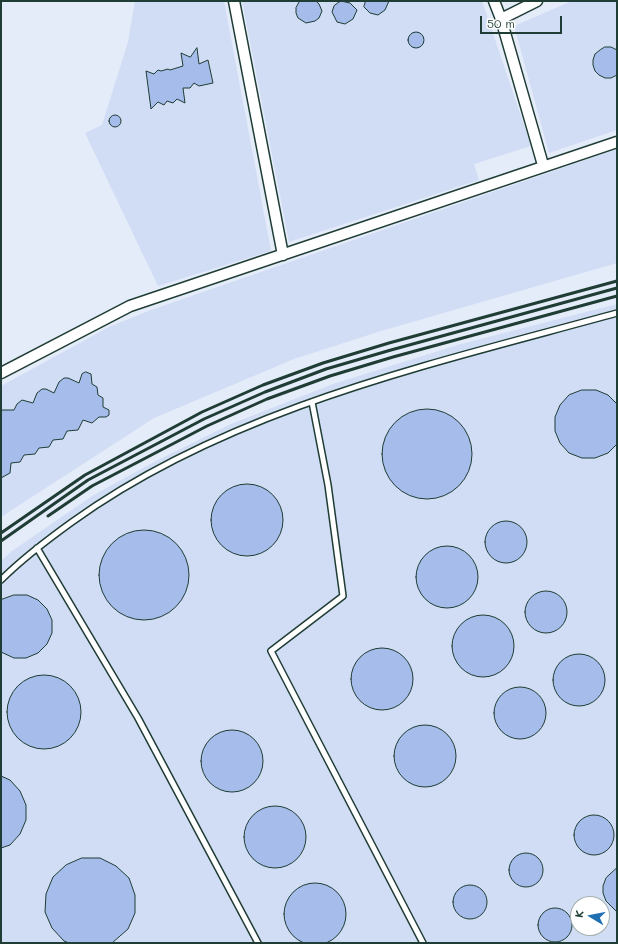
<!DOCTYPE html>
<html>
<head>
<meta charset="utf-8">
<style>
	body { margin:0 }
	#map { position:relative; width:618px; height:944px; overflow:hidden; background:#e4ebf9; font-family:Mali,sans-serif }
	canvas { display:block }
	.frame { position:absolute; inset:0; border:2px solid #1f3d34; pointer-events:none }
	.north { position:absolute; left:570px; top:896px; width:40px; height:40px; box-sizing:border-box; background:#fff; border:1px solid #a5b1ae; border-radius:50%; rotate:280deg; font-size:11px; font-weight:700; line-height:16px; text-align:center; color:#1f3d34 }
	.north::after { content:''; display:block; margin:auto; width:14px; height:18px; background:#1f6fb2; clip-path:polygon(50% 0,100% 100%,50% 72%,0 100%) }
	.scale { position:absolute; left:480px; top:16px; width:82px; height:18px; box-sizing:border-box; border:2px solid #1f3d34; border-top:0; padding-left:5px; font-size:12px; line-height:14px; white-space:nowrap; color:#1f3d34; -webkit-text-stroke:3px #fff; paint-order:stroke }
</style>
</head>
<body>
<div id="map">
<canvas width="618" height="944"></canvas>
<div class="frame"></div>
<div class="north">K</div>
<div class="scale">50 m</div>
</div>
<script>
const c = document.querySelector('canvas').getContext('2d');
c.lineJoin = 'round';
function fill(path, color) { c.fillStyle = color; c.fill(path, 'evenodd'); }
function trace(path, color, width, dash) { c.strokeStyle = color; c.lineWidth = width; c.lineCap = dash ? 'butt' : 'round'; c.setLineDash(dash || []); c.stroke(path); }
const built = new Path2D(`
	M135,1H224L271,251L158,286L85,133L102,125L128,42Z
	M242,1H482L531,146L474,164L479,180L289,242Z
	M572,1H617V130L549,153L514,26Z
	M617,149V263L381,331L294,359L154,418L1,517V386L109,327L151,310Z
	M617,304V943H1V561L12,551L92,496L152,463L231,424L333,384L461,344ZM578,904H602V928H578Z`);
const building = new Path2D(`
	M300,1H316L319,4L322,11L319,18L315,21L306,23L298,18L296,13V8Z
	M341,1L350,3L357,10L353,19L345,24L337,22L332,12L334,6Z
	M366,1H389L385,10L378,15L370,13L364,7Z
	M408 40a8 8 0 1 1 16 0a8 8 0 1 1-16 0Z
	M605,47H611L617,50V75L611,78H605L599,75L595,71L593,65V60L595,54L600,50Z
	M197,48L199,64L208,60L213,83L199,86L194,83L190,88H183L185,103L177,99L173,103L167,101L164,105L158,102L151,109L146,71L154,74L158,70L161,71L168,69L170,70L183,66L181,53L190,57Z
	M109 121a6 6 0 1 1 12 0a6 6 0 1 1-12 0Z
	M86,372L91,374L92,384L97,387L98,395L103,398V407L109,410V415L106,417H99L92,423L83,420L78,430L67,431L63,439L53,440L49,447L39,448L35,454L24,455L20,462L11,463L10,473L1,478V410H14L17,404L22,400L33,403L37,393L42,389H46L54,393L59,382L64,378H68L79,383L82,374Z
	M582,390H596L608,395L617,404V444L608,453L595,458H582L569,453L560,443L555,431V417L560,405L569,395Z
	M382 454a45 45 0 1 1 90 0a45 45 0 1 1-90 0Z
	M211 520a36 36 0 1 1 72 0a36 36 0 1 1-72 0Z
	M485 542a21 21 0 1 1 42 0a21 21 0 1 1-42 0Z
	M99 575a45 45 0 1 1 90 0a45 45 0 1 1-90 0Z
	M416 577a31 31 0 1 1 62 0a31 31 0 1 1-62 0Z
	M525 612a21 21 0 1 1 42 0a21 21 0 1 1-42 0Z
	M14,595H27L38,600L47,609L52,620V633L47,644L38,653L26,658H14L1,652V600Z
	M452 646a31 31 0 1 1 62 0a31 31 0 1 1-62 0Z
	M351 679a31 31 0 1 1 62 0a31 31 0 1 1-62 0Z
	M553 680a26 26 0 1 1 52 0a26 26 0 1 1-52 0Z
	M7 712a37 37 0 1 1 74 0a37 37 0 1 1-74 0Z
	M494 713a26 26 0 1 1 52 0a26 26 0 1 1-52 0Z
	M394 756a31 31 0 1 1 62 0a31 31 0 1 1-62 0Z
	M201 761a31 31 0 1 1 62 0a31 31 0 1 1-62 0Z
	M1,776L10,780L20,791L26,805V820L20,834L10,845L1,848Z
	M244 837a31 31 0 1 1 62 0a31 31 0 1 1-62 0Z
	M574 835a20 20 0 1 1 40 0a20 20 0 1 1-40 0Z
	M509 870a17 17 0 1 1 34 0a17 17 0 1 1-34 0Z
	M82,858H100L116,866L129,878L135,895V913L128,929L112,943H69L64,941L52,928L45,912L46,894L53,877L66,865Z
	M617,868V912L606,901L603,893V886L606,878Z
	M284 914a31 31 0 1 1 62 0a31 31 0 1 1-62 0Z
	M453 902a17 17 0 1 1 34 0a17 17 0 1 1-34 0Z
	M538 925a17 17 0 1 1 34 0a17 17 0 1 1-34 0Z`);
const lane = new Path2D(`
	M312,402L328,485L343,596L271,651L423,943
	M37,548L138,718L258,943
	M1,580C23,558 47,540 72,522C230,408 432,364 617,313`);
const street = new Path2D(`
	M234,1L283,255
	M494,1L501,19L543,165
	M501,19L537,1
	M1,373L130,306L617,142`);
const rail = new Path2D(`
	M48,516L92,486L207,426L267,399L330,376L393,357L617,296
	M1,533L85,475L202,412L263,385L323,363L389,343L617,281
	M1,541L88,480L204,419L265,392L326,369L391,350L617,288`);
fill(built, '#d1ddf5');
fill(building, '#a6bdeb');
trace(building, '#1f3d34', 1);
trace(lane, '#1f3d34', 8);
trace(street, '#1f3d34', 13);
trace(lane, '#fff', 5);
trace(street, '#fff', 10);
trace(rail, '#1f3d34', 3);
</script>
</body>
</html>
